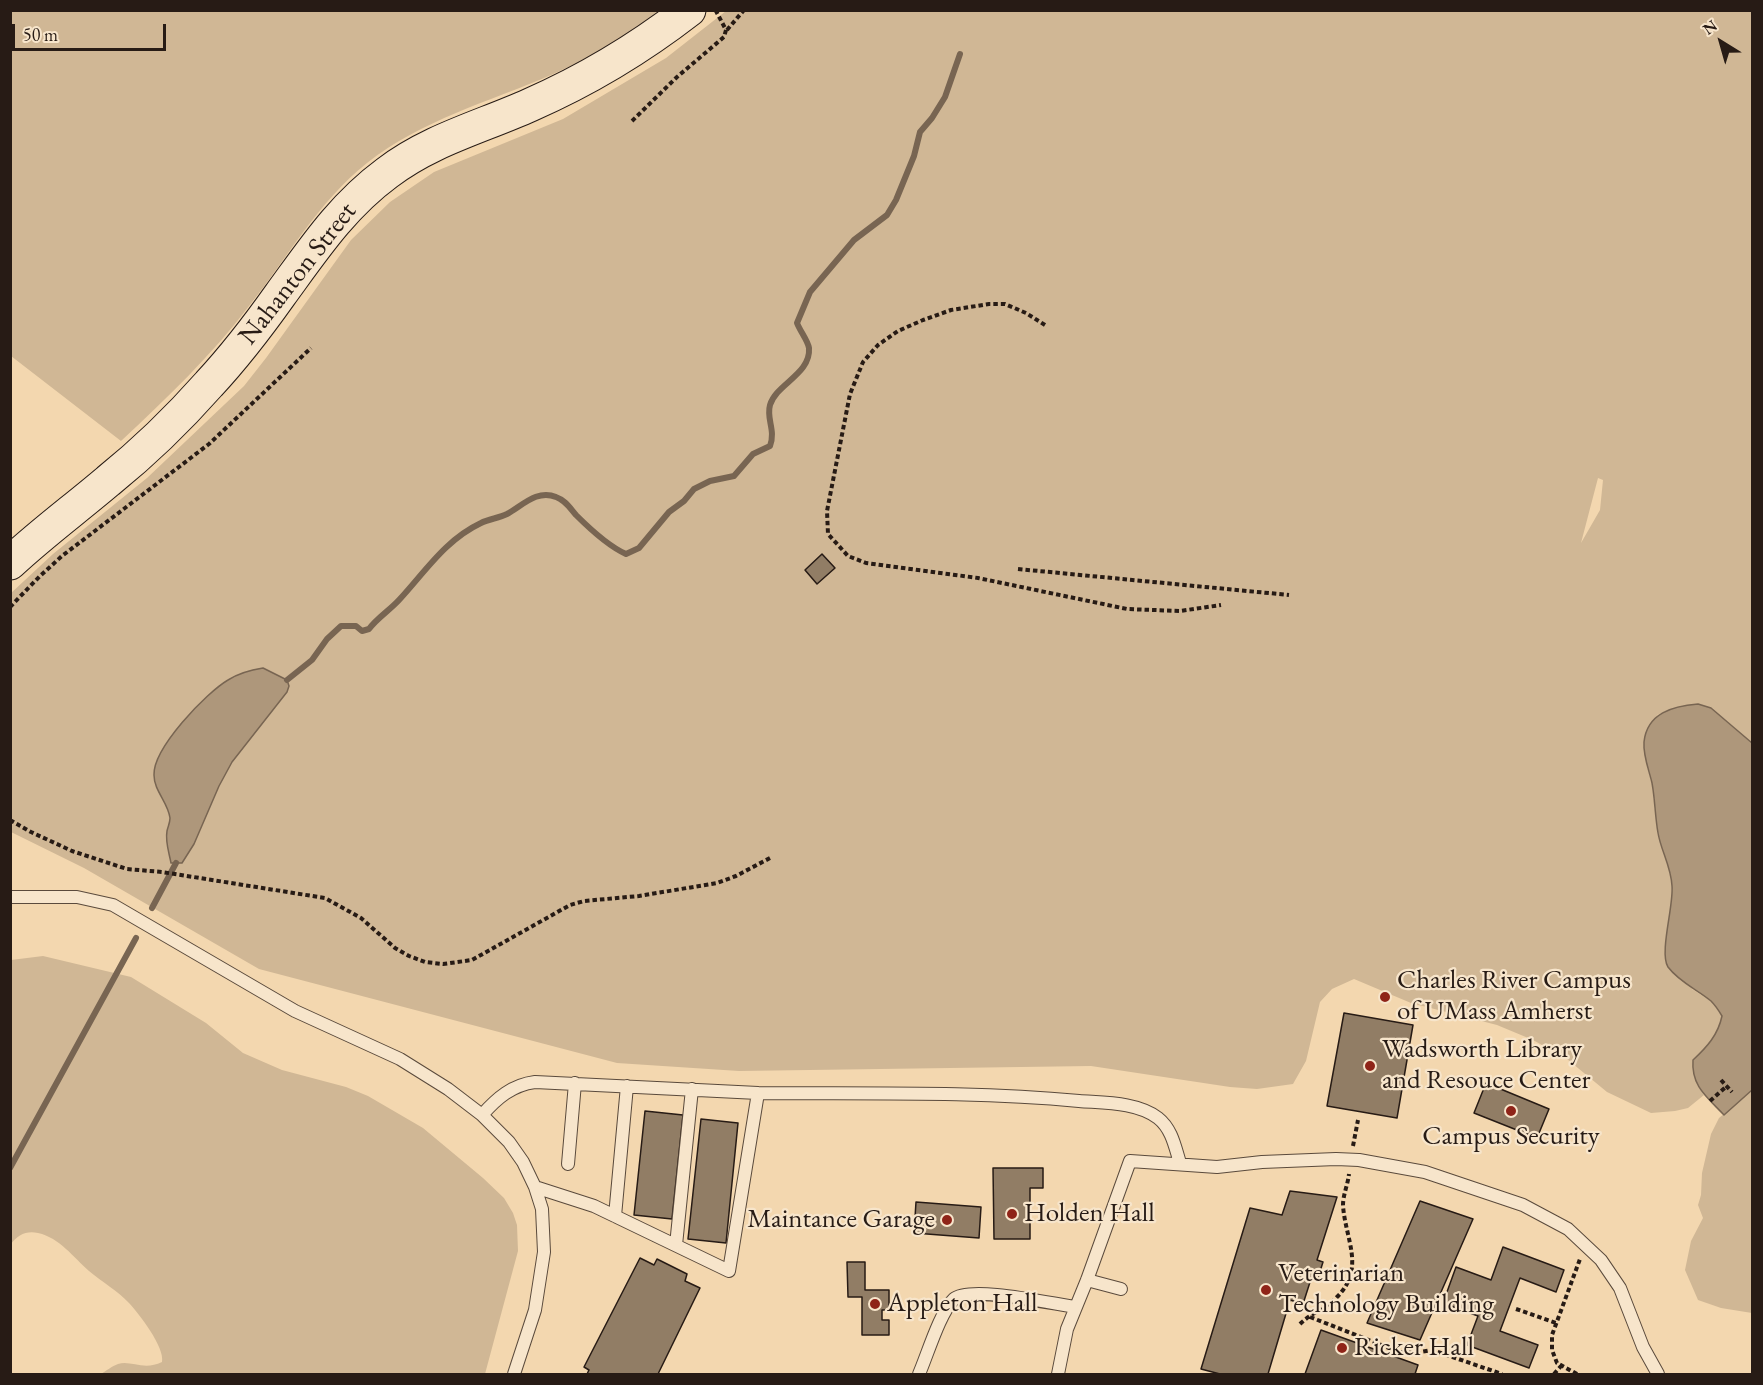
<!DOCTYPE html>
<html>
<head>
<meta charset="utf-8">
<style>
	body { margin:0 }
	#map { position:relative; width:1763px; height:1385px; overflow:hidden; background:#f3d7af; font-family:"EB Garamond",serif }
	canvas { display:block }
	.frame { position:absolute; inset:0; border:12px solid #271b15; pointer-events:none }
	.north { position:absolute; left:1691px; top:12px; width:60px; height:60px; -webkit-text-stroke:4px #f7e5cb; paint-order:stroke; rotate:323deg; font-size:16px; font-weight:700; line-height:24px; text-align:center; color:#271b15 }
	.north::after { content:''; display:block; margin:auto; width:21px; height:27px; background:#271b15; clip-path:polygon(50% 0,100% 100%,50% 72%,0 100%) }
	.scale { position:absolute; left:12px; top:24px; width:154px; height:27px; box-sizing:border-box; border:3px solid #271b15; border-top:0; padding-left:8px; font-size:18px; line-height:21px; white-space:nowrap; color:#271b15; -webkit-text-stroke:4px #f7e5cb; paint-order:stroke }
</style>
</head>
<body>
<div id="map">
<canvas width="1763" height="1385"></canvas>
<div class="frame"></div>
<div class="north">N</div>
<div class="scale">50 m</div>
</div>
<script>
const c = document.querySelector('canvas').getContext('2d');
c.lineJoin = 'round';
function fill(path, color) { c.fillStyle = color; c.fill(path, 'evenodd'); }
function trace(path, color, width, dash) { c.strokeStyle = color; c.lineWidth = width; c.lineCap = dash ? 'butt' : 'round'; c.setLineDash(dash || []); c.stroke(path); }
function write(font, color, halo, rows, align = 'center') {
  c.font = font + ' "EB Garamond",serif'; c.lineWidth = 4.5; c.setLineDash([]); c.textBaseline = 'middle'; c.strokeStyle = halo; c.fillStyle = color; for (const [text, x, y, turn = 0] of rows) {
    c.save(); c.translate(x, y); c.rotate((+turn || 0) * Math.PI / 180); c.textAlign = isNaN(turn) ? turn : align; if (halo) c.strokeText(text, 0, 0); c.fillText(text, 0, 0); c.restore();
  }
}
const green = new Path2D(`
	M10,11H660C625,35 591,58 551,75C489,102 421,120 367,163C318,202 288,257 249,306C211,356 167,398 121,441L11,356Z
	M726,11H1752V743C1718,714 1705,692 1657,715L1647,766L1652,784L1658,836L1671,871L1673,903L1669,924L1692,989L1712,1002L1722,1016C1718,1035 1707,1047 1693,1060L1698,1086L1704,1095L1688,1108L1675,1111L1651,1113L1607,1092L1567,1059L1533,1040L1497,1025L1411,1003L1354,979L1332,989L1320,1002L1306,1061L1293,1084L1257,1089L1230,1087L1091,1066L739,1071L617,1063L259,969L84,868L11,832L10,594L53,554L147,478L244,386L266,358L351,240L390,202L434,172L563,119L666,58ZM1598,478L1603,480L1600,510L1581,543Z
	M43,956L131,977L206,1023L243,1053L282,1070L346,1087L368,1096L423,1128L483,1178L504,1198L513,1213L517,1225L518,1251L485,1374H101C106,1371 112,1366 118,1364C131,1360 144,1371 162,1362C165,1347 139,1314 129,1303C118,1291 102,1282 89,1271C73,1257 60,1238 38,1233C27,1230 17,1235 11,1244V960Z
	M1752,1090V1313L1721,1308L1698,1300L1685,1270L1691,1241L1703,1218L1698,1205L1701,1195L1702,1173L1711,1134L1719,1118Z`);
const water = new Path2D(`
	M263,668L287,680L289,686L287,692L232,762L219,786L194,844L182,863H171C169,852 165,842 167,831C168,826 170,823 170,818C168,802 154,791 154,775C153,748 206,693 228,680C239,673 250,670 263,668Z
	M1698,704L1711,708L1752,743V1090L1724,1115C1707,1097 1691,1086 1693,1060C1707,1047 1718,1035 1722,1016C1719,1011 1715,1005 1711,1001C1698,990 1679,982 1668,967C1659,953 1674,905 1672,886C1671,866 1661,851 1658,833C1655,816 1655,799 1652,783C1649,770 1643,756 1644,742C1647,713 1673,706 1698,704Z`);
const stream = new Path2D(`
	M287,680L312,660L327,639L341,626H356L362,631L369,629C377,618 390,610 399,600C425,572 445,540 481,523C489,519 499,518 507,514C522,506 537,489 556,497C565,500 570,508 576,515C590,529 608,546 626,554L639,548L669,512L684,501L694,489L710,481L734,476L753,454L770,446C776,430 766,419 770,405C776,384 811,374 809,348C808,341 800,331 797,323L810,292L854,240L887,215L896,200L914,156L920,132L932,118L945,97L960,54
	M152,908L176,863
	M10,1168L136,938`);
const building = new Path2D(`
	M822,554L835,568L817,584L805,570Z
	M1344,1013L1413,1025L1397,1118L1327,1106Z
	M1486,1083L1549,1109L1537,1138L1474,1113Z
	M645,1111L683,1115L672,1219L634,1215Z
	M701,1119L738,1123L726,1243L688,1239Z
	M993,1168H1043V1188H1030V1239H994Z
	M1290,1191L1337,1197L1317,1260L1323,1262L1317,1281L1311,1279L1303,1304L1290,1300L1268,1374H1220L1201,1369L1250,1208L1282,1215Z
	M1420,1201L1473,1219L1420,1340L1367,1323Z
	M916,1202L981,1207L979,1238L914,1233Z
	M1503,1247L1564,1270L1556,1292L1520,1278L1500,1331L1538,1345L1529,1368L1467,1345L1478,1316L1443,1303L1456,1267L1491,1280Z
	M640,1258L654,1265L657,1259L687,1274L685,1281L700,1288L658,1374H587L589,1370L584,1367Z
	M847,1262H865V1290H889V1310H882V1320H889V1335H862V1297H848Z
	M1321,1330L1418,1365L1415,1374H1305Z`);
const path = new Path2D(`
	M727,30L744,10
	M632,121L677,77L724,37L726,30L716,11
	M1045,325L1026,313L1005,304H989L951,310L923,320L898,331L878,345L863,362L850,394L827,511L828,534L848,556L866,563L978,578L1127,609L1180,611L1221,605
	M1018,569L1289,595
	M10,607L40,576L62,556L209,444L311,348
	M10,820L31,832L72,851L127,869L162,872L325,898L361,918L395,948L409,956L425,962L443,964L472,960L570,905L584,901L639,896L717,883L736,876L770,858
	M1721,1080L1732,1092
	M1710,1101L1727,1086
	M1353,1146L1358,1120
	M1516,1309L1556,1323
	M1310,1317L1399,1352L1415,1353L1432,1350L1502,1374
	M1300,1324C1311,1313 1326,1308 1337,1297C1366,1268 1345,1239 1343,1205C1343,1195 1348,1184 1349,1174
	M1554,1374L1561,1366
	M1577,1374L1557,1363L1552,1350V1335L1580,1259`);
const lane = new Path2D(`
	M10,897H77L113,905L295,1011L400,1059L448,1089L482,1115L509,1142L523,1162L535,1187L542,1209L544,1252L535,1310L514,1374
	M758,1093C865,1094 972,1091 1079,1101C1104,1103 1137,1102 1158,1118C1172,1129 1175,1147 1180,1163
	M482,1115C497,1098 512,1085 535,1082L758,1093L729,1271L594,1206L535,1187
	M568,1164L575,1083
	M615,1216L627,1086
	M676,1245L692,1089
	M1087,1280L1121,1289
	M919,1374C927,1356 940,1312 954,1299C969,1285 1053,1304 1076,1307
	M1058,1374L1067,1329L1087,1280L1130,1161L1217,1167L1262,1162L1336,1159L1359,1160L1425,1172L1523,1205L1568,1229L1601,1260L1620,1288L1643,1347L1658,1374`);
const secondary = new Path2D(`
	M10,563C41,534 75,509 108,481C144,452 178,419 209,384C235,356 258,326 280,295C313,250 341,207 387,173C430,140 481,127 530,105C587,80 640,48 689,10`);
const markers = [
	[1385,997,6,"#8f2418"],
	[1370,1066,6,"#8f2418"],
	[1511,1111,6,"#8f2418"],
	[1012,1214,6,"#8f2418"],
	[947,1220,6,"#8f2418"],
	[1266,1290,6,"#8f2418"],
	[875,1304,6,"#8f2418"],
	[1342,1348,6,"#8f2418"]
];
const streetNames = [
	["Nahanton Street",298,274,-52]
];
const poiNames = [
	["Charles River Campus",1397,981],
	["of UMass Amherst",1397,1012],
	["Wadsworth Library",1382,1050],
	["and Resouce Center",1382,1081],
	["Campus Security",1511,1137,"center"],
	["Holden Hall",1024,1214],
	["Maintance Garage",935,1220,"right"],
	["Veterinarian",1278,1274],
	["Technology Building",1278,1305],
	["Appleton Hall",887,1304],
	["Ricker Hall",1354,1348]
];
fill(green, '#d0b795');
fill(water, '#ae977b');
trace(water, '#786552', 1.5);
trace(stream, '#786552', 6);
fill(building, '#917d65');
trace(building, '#271b15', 1.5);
trace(lane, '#5a4a3c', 14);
trace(secondary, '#271b15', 35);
trace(path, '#271b15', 4, [4.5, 3]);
trace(lane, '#f7e5cb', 12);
trace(secondary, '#f7e5cb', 33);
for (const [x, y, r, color] of markers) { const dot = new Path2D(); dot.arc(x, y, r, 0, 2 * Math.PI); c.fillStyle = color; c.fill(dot); trace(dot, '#f7e5cb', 2); }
write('27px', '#271b15', '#f7e5cb', streetNames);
write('27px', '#271b15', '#f7e5cb', poiNames, 'left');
</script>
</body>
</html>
